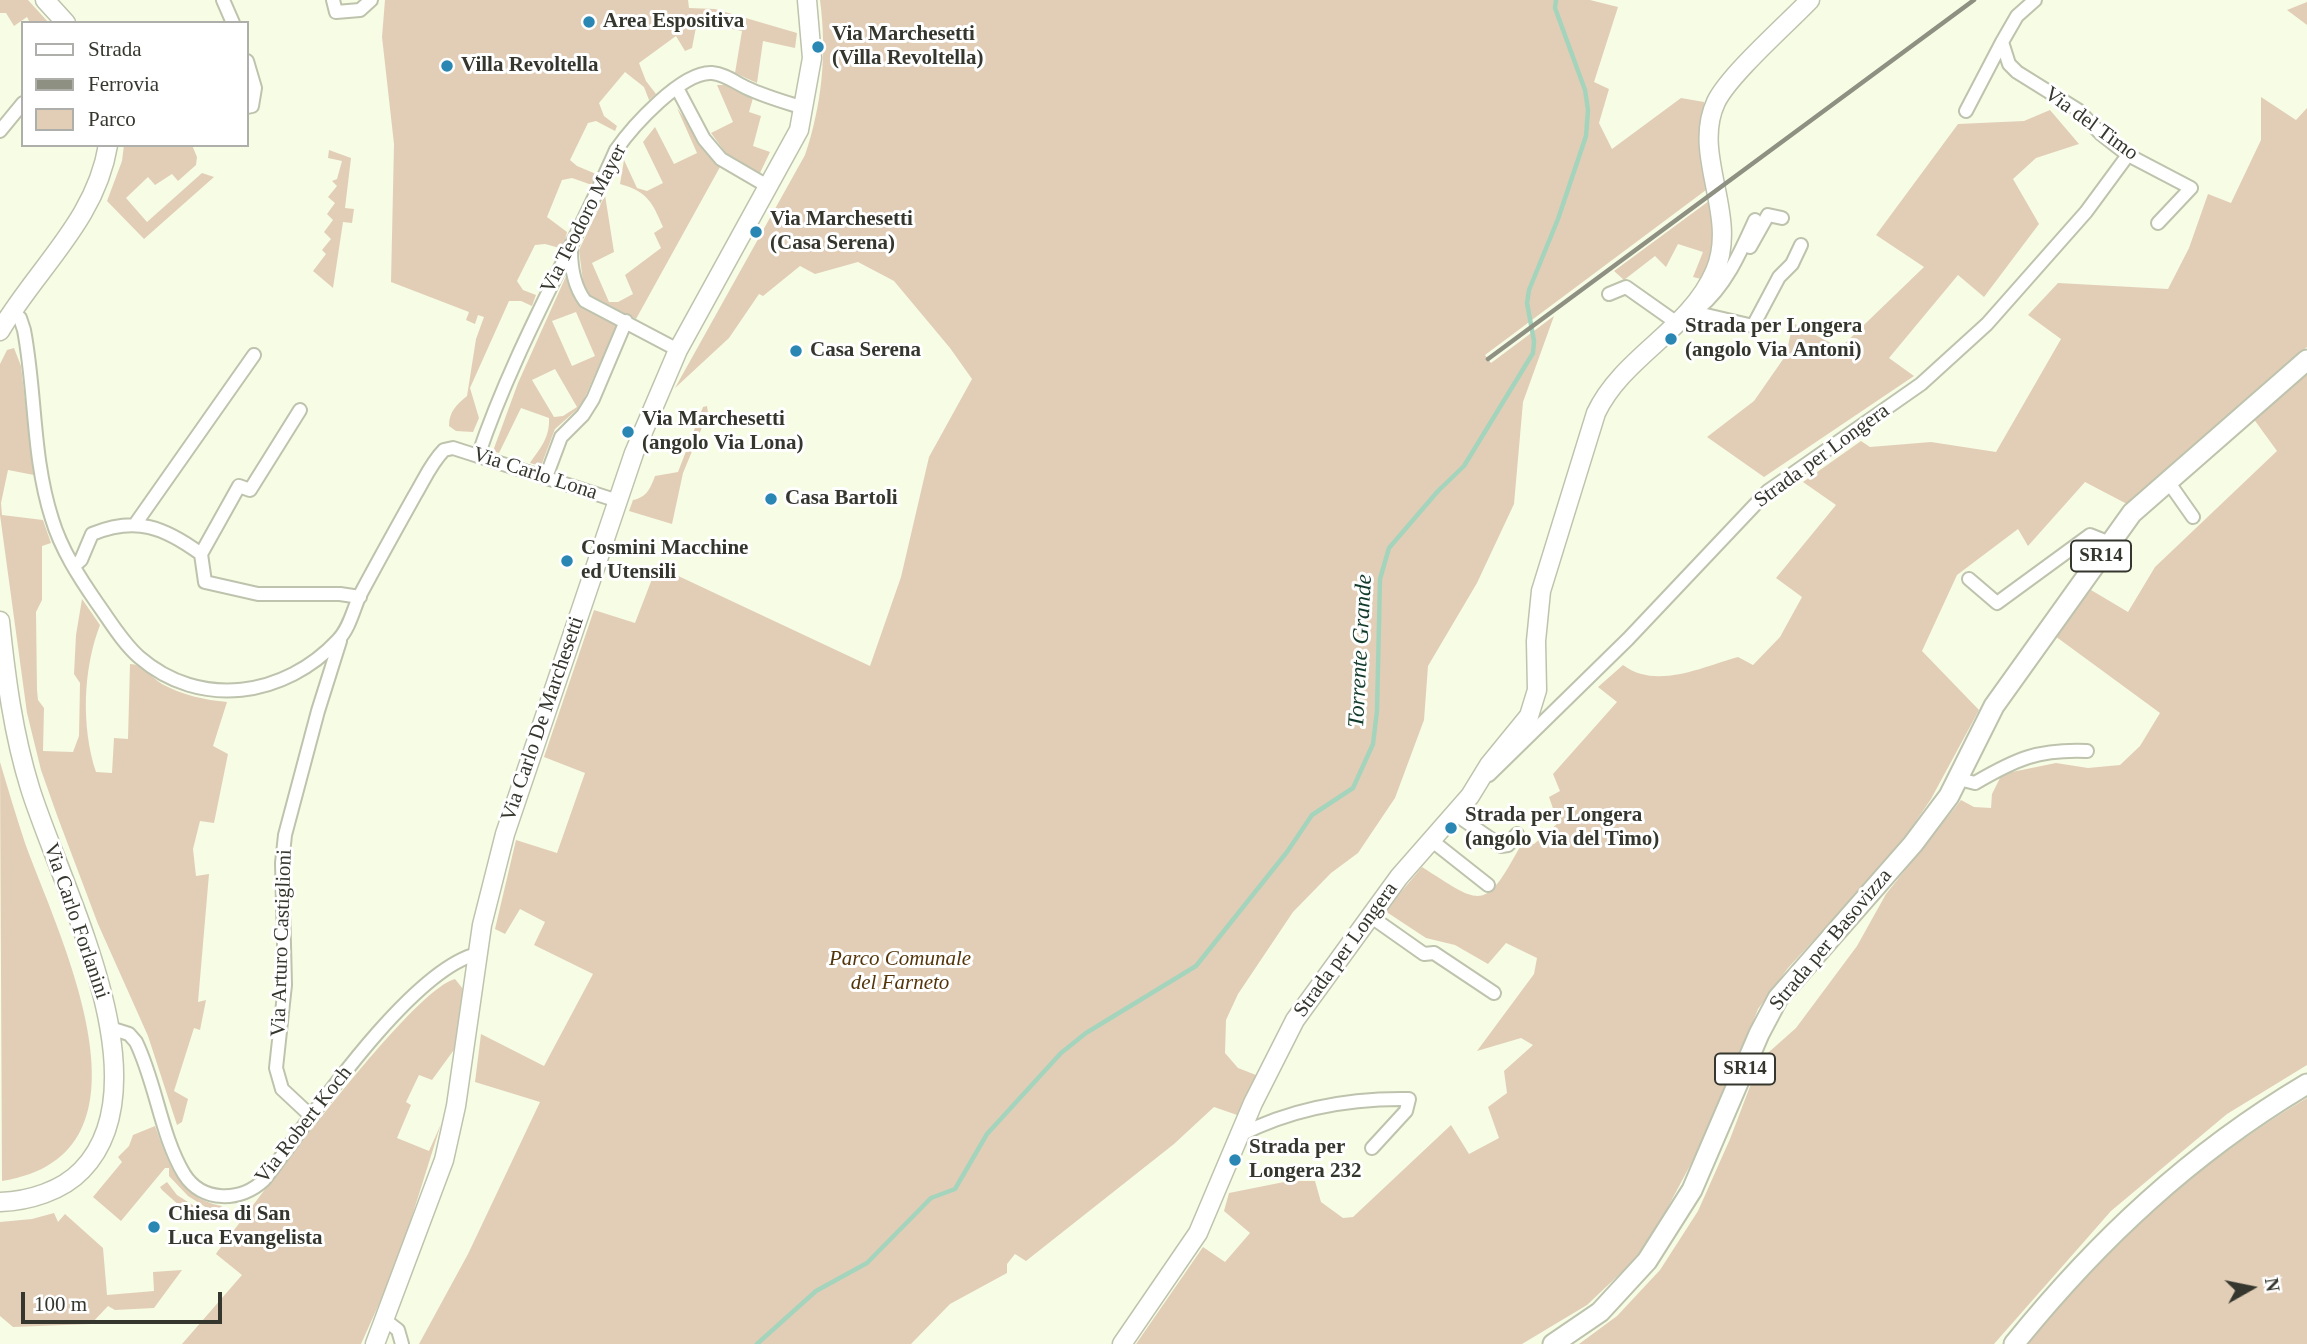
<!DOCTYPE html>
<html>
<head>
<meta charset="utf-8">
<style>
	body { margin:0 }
	#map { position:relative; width:2307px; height:1344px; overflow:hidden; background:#f7fce5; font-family:"Times New Roman",serif }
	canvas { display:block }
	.legend { position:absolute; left:21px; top:21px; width:228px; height:126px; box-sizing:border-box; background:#fff; border:2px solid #aeafab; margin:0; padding:9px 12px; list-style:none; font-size:21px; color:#35372e }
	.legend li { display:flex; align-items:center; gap:14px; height:35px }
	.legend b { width:35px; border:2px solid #aeafab }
	.north { position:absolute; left:2216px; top:1253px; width:70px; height:70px; -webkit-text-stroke:5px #fff; paint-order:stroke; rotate:81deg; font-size:19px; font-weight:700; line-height:28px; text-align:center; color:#35372e }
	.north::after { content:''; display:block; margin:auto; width:24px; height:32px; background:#35372e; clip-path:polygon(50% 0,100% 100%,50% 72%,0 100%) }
	.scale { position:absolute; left:21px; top:1292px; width:201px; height:32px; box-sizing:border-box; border:4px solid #35372e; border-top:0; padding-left:9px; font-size:21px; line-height:24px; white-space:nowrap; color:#35372e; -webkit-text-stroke:5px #fff; paint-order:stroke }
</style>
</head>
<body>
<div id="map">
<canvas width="2307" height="1344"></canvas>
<ul class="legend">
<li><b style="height:9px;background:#fff"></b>Strada</li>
<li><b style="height:9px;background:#8e9182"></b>Ferrovia</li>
<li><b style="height:19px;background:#e2ceb7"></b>Parco</li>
</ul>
<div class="north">N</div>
<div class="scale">100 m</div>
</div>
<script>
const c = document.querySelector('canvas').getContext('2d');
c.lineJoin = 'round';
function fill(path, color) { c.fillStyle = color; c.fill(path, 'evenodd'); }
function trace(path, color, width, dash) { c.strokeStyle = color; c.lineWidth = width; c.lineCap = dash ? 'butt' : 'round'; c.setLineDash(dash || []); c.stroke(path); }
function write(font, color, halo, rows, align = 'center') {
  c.font = font + ' "Times New Roman",serif'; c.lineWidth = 6; c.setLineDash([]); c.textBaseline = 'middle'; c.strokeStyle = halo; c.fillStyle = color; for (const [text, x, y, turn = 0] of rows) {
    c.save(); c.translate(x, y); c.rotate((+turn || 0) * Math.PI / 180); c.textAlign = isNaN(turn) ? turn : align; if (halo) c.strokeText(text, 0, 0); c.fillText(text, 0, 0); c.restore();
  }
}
const green = new Path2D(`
	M0,0H28L49,23H30L27,17L14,26L6,13H0Z
	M385,0H688L689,8L715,9L797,33L795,48L763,41L757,83L735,73L742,31L697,22L692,48L685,51L676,36L639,63L646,81L656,94L649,100L644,87L625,72L599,103L604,116L617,126L615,131L596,121L588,123L570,160L577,166L596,174L592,185L572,178L562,180L547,217L567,232L563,249L545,244L535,245L517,281L523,290L536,295L532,306L521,301H509L470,388L479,418L473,432L456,431L449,426C449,412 456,405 467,396L476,339L484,317L478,315L475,324L466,320L469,312L391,282L394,144L382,37Z
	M820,0H1590L1618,7L1594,82L1609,89L1599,123L1612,149L1681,98L1704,102L1703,151L1710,187L1485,355L1491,363L1554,316L1523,402L1514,504L1477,583L1428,666L1424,720L1395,798L1358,853L1331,873L1293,912L1238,994L1226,1020L1225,1053L1238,1068L1256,1075L1240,1116L1214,1107L1174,1144L1026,1261L1015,1254L1007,1264V1273L950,1304L911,1344H419L468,1254L540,1102L475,1082L481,1034L544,1066L593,974L534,945L545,922L520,909L505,934L495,929L516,840L557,853L585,773L544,757L594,610L635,623L657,566L870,666L901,577L929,457L972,379L950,348L894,281L858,262L815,274L800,266L763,296L759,294L729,338L675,388L805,155C822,104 827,54 820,0Z
	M2307,2V25L2287,10Z
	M717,85H725L753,98L749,112L761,116L753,146L770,152L759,175L728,156L711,133L733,122Z
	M2261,97L2296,120L2307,108V347L2127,504L2085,482L2028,546L2018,529L1957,575L1922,651L1979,710L1931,799L1895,852L1788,968L1758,1009L1718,1113L1645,1250L1587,1305L1522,1344H1136L1203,1247L1225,1262L1250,1233L1224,1211L1229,1193L1289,1181H1315L1321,1202L1343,1218L1353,1217L1451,1125L1469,1154L1499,1138L1488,1107L1507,1093L1504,1071L1533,1045L1521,1038L1477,1051L1534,974L1537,958L1506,943L1488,964L1455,945L1426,938L1385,911L1422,867C1483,906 1484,912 1521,845L1534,844L1558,823L1549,797L1560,791L1553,774L1617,702L1598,687L1623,665C1656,690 1702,667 1738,657L1753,665L1780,637L1802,597L1776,578L1836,505L1803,482L1861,441L1870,447L1931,442L1996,452L2061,339L2028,315L2058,283L2168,289L2189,248L2208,194L2231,203L2261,140Z
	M677,108L720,167L636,319L590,296L583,282L579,250L605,195L614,252L592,263L609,302H618L633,294L625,275L661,248L654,233L663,227C652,202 648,192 620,184L624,160L637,188L647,191L663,183L643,142L655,127L674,164L697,153Z
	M2050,110L2079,144L2036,158L2013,179L2039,224L1984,297L1958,275L1889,358L1914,376L1764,477L1707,437L1754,401L1786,355L1793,323L1840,348L1924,267L1876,235L1958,124L2024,121Z
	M124,145H192L197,157L196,165L178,181L172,174L155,185L148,177L126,198L147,222L202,173L214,177L144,239L107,201L122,161Z
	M329,150L351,158L345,208L354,209L352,223L343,222L333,288L313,271L326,254L322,250L331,239L324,232L333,220L327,214L335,203L328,197L337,186L332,181L337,179L342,161L328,158Z
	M1713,198L1715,236L1705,280L1693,277L1703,252L1678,244L1666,267L1655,256L1624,280L1614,271Z
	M567,274C579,309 584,310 617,325L581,406L555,429L541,466L530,463C540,448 550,438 549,418L521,408L499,453L493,451L518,383ZM576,312L595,356L572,366L552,321ZM555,369L577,407L563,416L554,417L532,380Z
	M14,348L21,366L34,475L8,470L1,503L2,515L43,520L51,543L42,546V600L36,612L37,690L38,700L44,708L43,751L73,752L79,736L80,683L74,674L76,635L82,599L100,625C83,669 81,727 96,772L112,773L114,738L128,739L130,664C143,664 151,677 162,684C182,695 205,700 227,702L213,746L228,754L214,823L200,821L193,849L196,876L209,874L198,1002L206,1000L200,1030L194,1028L174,1091L188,1099L182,1122L177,1125L148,1036L98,924L58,818L41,770L27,713L0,515V364L7,350Z
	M2307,372V1065L2227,1114L2111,1211L1994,1344H1579L1617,1316L1660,1270L1698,1211L1730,1139L1760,1060L1796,1028L1857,946L1886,894L1961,800L1974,807L1991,808L1992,794L2002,774L2056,763L2088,768L2120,765L2140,746L2160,713L2055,636L2091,590L2128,612L2155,567L2277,451L2253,418Z
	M707,406L708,413L683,473L672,524L629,511L633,500C647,497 650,489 655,476L678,472L703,407Z
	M0,762C8,789 16,816 25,843C59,937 169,1155 2,1181Z
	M455,979L463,989L456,1047L432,1080L419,1075L406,1102L411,1105L397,1138L429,1151L441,1124L397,1264L361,1344H182L242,1275L216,1254C255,1205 409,991 455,979Z
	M2307,1098V1344H2028C2112,1241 2193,1166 2307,1098Z
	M155,1126C169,1164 178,1198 222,1206L209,1222L207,1208L188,1196L169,1176V1168H165L121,1221L93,1197L122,1162L118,1157L129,1146L133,1135Z
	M167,1182L177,1195L202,1211V1223H199L162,1190L160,1187Z
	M54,1213L58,1222L65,1214L103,1248L107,1295L154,1291L153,1272L182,1270L154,1308L115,1310L108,1306L91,1324L13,1327L0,1316V1222L32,1219Z`);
const stream = new Path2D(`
	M757,1344L816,1291L867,1263L931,1198L955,1189L987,1134L1061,1053L1086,1033L1196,966L1287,852L1312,815L1353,788L1373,744L1377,711L1380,579L1389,548L1438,491L1464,466L1533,353L1534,341L1527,303L1529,290L1558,219L1586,136L1588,110L1585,90L1555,8L1556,0`);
const street = new Path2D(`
	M223,0L233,23
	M333,0L336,12L360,10L371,0
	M2035,0L2017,16L2002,42L2009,64L2017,72L2078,110L2101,134L2128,155L2191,188L2158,223
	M247,61L255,88L252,106L247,107
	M677,88L704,139L721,159L769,187
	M1966,111L2002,42
	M0,131L23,103
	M1750,247L1768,215L1782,218
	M571,250C571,268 574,286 585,301L678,350
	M1609,294L1626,287L1677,323
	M1699,308C1726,286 1741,251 1755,220
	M12,311L20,318L24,330C36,393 32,457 52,519C61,549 79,577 97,603C110,621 122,642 139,657C200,710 285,697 338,640C349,629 353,611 359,597C377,563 396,529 415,495C424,480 431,463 444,450L453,448L618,501
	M1689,311L1753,326L1779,277L1792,264L1801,245
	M478,456C514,349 571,253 616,150C632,127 682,71 712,73C725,74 736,83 747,88C766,97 785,102 804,108
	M546,477L561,437L583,415L593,399L626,321
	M2167,480L2193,517
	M136,523L254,355
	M201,554L239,486L250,490L300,410
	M74,566L81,560L92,534C136,516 164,527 201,554L205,582L258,594H340L360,597
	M1969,579L1997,603L2090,535L2110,543
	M1489,775L1628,639L1768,491L1921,384L1987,324L2086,212L2128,155
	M1959,779L1975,783C2016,759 2038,749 2087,751
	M1455,814L1501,846L1508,845L1517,834
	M1431,840L1488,885
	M1370,916L1424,954L1434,953L1494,993
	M110,1028L129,1034L136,1042C156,1083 161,1136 184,1174C202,1203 241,1202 264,1180C307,1123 410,970 477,954
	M312,1117L282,1089L276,1068L285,985L282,863L285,835L318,711L340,641
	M1240,1135C1293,1108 1350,1098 1409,1099L1406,1111L1372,1148
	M385,1320L398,1330L402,1344`);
const secondary = new Path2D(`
	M45,0L66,23
	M0,331C37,268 96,220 108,145
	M0,621C6,678 13,733 30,788C60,885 167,1082 82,1170C62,1191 29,1201 0,1202
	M375,1344L444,1160L456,1106L482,925L505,834L634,453L678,350L799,130L812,58L807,0
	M1122,1344L1198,1233L1253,1103L1295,1020L1399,877L1470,796L1489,765L1529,716L1537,690L1536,641L1541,591L1596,413C1623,356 1690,330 1715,271C1739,215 1691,155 1716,102C1729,75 1787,24 1810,0`);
const primary = new Path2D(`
	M1553,1344L1600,1312L1647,1261L1692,1190L1759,1034L1778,998L1913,844L1949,796L1994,706L2132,513L2307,360
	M2014,1344C2098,1240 2191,1153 2307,1084`);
const rail = new Path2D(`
	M1488,359L1974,0`);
const markers = [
	[589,22,7,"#2a87b3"],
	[818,47,7,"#2a87b3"],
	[447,66,7,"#2a87b3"],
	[756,232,7,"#2a87b3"],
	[1671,339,7,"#2a87b3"],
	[796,351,7,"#2a87b3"],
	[628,432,7,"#2a87b3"],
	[771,499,7,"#2a87b3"],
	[567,561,7,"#2a87b3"],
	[1451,828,7,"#2a87b3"],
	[1235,1160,7,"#2a87b3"],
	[154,1227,7,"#2a87b3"]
];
const shields = [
	[2101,556,60],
	[1745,1069,60]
];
const shieldNames = [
	["SR14",2101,556],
	["SR14",1745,1069]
];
const poiNames = [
	["Area Espositiva",603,22],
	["Via Marchesetti",832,35],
	["(Villa Revoltella)",832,59],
	["Villa Revoltella",461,66],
	["Via Marchesetti",770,220],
	["(Casa Serena)",770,244],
	["Strada per Longera",1685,327],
	["(angolo Via Antoni)",1685,351],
	["Casa Serena",810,351],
	["Via Marchesetti",642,420],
	["(angolo Via Lona)",642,444],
	["Casa Bartoli",785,499],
	["Cosmini Macchine",581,549],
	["ed Utensili",581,573],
	["Strada per Longera",1465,816],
	["(angolo Via del Timo)",1465,840],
	["Strada per",1249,1148],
	["Longera 232",1249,1172],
	["Chiesa di San",168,1215],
	["Luca Evangelista",168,1239]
];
const streetNames = [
	["Via del Timo",2091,124,36],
	["Via Teodoro Mayer",584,219,-63],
	["Strada per Longera",1822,456,-36],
	["Via Carlo Lona",535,474,18],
	["Via Carlo De Marchesetti",543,719,-71],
	["Via Carlo Forlanini",76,921,71],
	["Strada per Basovizza",1831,940,-50],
	["Via Arturo Castiglioni",282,943,-88],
	["Strada per Longera",1346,950,-54],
	["Via Robert Koch",304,1125,-52]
];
const parkNames = [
	["Parco Comunale",900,959],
	["del Farneto",900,983]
];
const waterNames = [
	["Torrente Grande",1361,651,-87]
];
fill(green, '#e2ceb7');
trace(stream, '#a5d4bd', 4.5);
trace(street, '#bec3ad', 16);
trace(secondary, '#bec3ad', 21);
trace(primary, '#bec3ad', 23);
trace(street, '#fff', 12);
trace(secondary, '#fff', 18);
trace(primary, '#fff', 19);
trace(rail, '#8e9182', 4.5);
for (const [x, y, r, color] of markers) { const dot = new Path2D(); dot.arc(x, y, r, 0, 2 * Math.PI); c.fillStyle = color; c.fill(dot); trace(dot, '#fff', 2.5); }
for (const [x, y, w] of shields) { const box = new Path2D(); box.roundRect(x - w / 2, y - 15.5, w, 31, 5); c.fillStyle = '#fff'; c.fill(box); trace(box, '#35372e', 2); }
write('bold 19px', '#35372e', null, shieldNames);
write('bold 21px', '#35372e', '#fff', poiNames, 'left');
write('21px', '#35372e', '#fff', streetNames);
write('italic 21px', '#543509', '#fff', parkNames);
write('italic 23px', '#123a2a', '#fff', waterNames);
</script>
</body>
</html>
